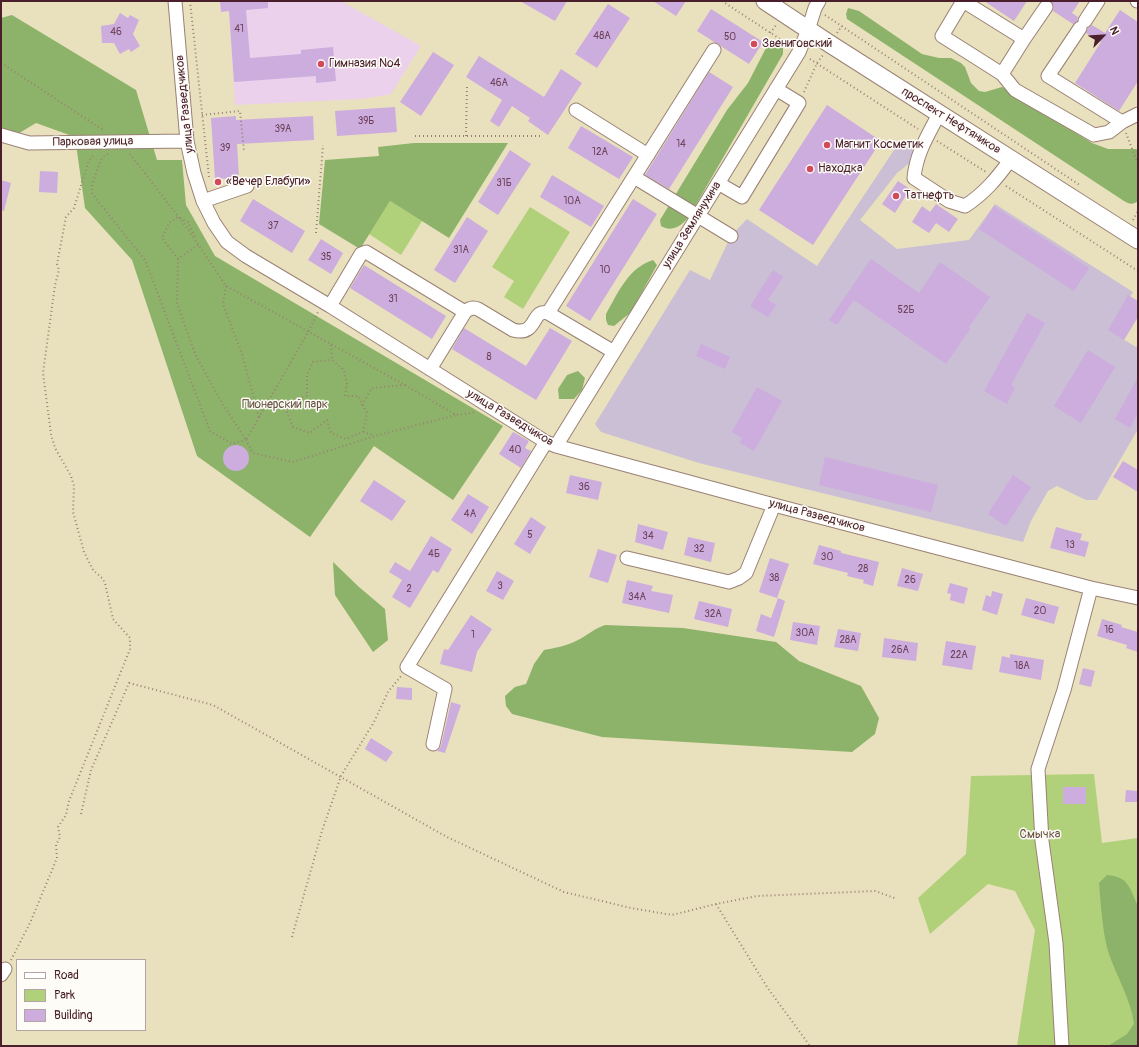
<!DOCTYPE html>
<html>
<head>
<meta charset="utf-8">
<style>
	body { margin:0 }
	#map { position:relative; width:1139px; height:1047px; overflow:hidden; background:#e9e0bd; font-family:Pangolin,sans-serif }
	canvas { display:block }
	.frame { position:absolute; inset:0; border:2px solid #4a1f2b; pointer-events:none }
	.legend { position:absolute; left:16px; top:959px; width:130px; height:72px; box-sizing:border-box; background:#fdfcf7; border:1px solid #b5a4a5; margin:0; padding:5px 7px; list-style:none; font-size:12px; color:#4a1f2b }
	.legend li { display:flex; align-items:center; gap:8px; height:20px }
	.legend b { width:20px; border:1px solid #b5a4a5 }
	.north { position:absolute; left:1083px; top:16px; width:40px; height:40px; -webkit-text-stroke:3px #fdfcf7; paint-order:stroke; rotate:65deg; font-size:11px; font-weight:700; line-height:16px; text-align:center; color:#4a1f2b }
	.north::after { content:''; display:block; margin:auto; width:14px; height:18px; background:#4a1f2b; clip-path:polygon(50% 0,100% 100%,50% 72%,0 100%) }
</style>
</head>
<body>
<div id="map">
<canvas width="1139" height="1047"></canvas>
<div class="frame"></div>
<ul class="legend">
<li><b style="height:5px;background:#fff"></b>Road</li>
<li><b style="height:11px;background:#b0d179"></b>Park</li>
<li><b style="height:11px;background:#cdacde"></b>Building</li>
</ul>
<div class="north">N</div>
</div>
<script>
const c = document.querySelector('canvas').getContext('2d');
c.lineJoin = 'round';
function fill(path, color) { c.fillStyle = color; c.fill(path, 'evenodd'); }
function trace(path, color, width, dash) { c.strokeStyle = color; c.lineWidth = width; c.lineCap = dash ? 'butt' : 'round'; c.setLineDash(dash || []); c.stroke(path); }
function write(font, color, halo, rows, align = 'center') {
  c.font = font + ' Pangolin,sans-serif'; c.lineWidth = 3; c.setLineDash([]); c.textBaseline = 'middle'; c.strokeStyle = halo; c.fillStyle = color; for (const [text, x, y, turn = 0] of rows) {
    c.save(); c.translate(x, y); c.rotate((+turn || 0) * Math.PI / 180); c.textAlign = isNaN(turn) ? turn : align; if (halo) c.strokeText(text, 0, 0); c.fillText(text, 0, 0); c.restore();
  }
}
const built = new Path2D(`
	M220,1H341L421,46L391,94L387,95L362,99L235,105L229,11L221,12Z`);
const industrial = new Path2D(`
	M900,141L918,153L911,162L897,173L860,220L897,249L969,240L995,204L1133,292L1110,331L1136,347L1138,345V429L1097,500H1086L1057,486L1048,491L1031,521L1023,542L699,463L601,432L595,424L690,270L710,280L731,236L747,219L817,266Z`);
const green = new Path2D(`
	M390,201L422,221L401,255L369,234Z
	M530,207L570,232L523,309L504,297L514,281L492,267Z
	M1094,774L1102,843L1138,838V1046H1017L1035,930L1015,891L988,884L930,934L918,898L966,854L971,776Z`);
const forest = new Path2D(`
	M848,8L859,11L922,54L939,58H951L961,63L965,67L971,83L979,91L985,92L1002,87L1092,143L1108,149H1136L1138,150V201C1133,205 1129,204 1124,201L847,19L846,14Z
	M12,15L136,90L157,160H182L186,205L215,256L503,426L453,500L374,446L310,537L197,456L132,260L85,208L75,137L36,123L16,135L1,130V18Z
	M775,42L781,43L783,48V54L690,215C683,225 673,233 661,226L660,220L727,110L748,83L766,48Z
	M414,143H508L449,238L390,201L360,249L319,224L325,160L379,156L378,147Z
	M653,260L657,265L631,312L614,326L608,325L606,320V314C618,293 628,268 653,260Z
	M578,371L585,378L582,390L574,399H559L558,389L567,375Z
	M333,562L359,587L385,609L388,640L373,652L335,595Z
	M605,625L683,628L776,642L799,661L861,686L879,718L875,734L852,752L602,737L512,714L506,706L505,696L515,687L526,684L534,664L544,650C555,648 566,646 576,641C587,636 593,629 605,625Z
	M1107,875C1128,877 1129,886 1137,904L1138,1046H1108L1127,1034L1134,1024C1131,999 1116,976 1108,951C1102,929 1101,905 1099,883Z`);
const building = new Path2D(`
	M220,1H268V8L246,10L250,58L301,54V50L333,47L336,81L316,83V76L234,82L229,11L221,12Z
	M520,1H567L555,21Z
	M653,1H686L676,16Z
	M984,1H1027L1014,21Z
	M1051,1H1080L1072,13L1078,17L1077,21L1073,24L1053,11L1054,7Z
	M608,4L630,18L597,68L575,54Z
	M711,9L763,42L749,64L697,31Z
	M1120,10L1138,22V81L1119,111L1075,83L1101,42L1086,33L1088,28L1092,25L1105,33Z
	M120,13L128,18L130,15L139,20L133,34L140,46L131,52L129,49L120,54L114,43H102L101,26L114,24Z
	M433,52L454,65L421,116L400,102Z
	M479,56L544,97L561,69L582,83L548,135L528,121L530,118L512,106L499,127L490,121L502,100L466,77Z
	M709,72L733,87L669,189L645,175Z
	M827,105L881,141L813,245L759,210Z
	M395,107L397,132L337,136L335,111Z
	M236,116V120L313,116L314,140L237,144L239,178L215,179L211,118Z
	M581,126L633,157L619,179L568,148Z
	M510,150L531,164L498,215L478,202Z
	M40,171L58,172L57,193L39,192Z
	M552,175L604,206L591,227L540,197Z
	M1,180L11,183L4,211L1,210Z
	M898,181L910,189L895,213L882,204Z
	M253,199L305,231L292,253L240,221Z
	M633,199L657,214L590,321L566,306Z
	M936,204L958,219L949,232L936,223L929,233L912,222L922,206L930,212Z
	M994,206L1089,268L1074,291L979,229Z
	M467,217L488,231L455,283L434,270Z
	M321,239L343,253L331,274L308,260Z
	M871,259L919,293L940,262L990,297L969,327L970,329L946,364L854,300L837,325L829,320Z
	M364,265L446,316L432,339L350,288Z
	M773,270L783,277L768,300L776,305L768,317L750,306Z
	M1128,295L1138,301V317L1124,340L1108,330Z
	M1027,313L1045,323L1011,385L1015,388L1007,404L984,391Z
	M464,328L526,366L550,328L572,341L536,400L452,349Z
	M701,344L730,357L725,369L696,356Z
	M1088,350L1115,367L1081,423L1054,406Z
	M1138,377V413L1130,428L1115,419Z
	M757,387L782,401L754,451L740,443L742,438L732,432Z
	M513,432L529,441L525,448L531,451L521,468L499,454Z
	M223 458a13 13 0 1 1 26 0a13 13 0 1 1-26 0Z
	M825,457L938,485L931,512L819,485Z
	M1123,461L1138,470V492L1113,477Z
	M570,475L602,482L598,500L566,493Z
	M1013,475L1031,487L1006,526L988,514Z
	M374,480L406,501L392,521L360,501Z
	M468,494L489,507L472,534L451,520Z
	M531,517L546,527L530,554L514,544Z
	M638,524L668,532L663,550L635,542Z
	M1056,527L1082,534L1080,540L1089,542L1085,557L1050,548Z
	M431,536L452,549L438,573L433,570L410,608L392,597L402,580L389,572L395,562L410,571Z
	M688,537L715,543L711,562L684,555Z
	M819,545L841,551V553L879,562L873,586L863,583L864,580L847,576L848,573L813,564Z
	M598,549L617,555L608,583L589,577Z
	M770,558L789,564L777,598L759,592Z
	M902,568L923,574L918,591L897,586Z
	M497,571L514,581L503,600L486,591Z
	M627,580L653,586L651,591L673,595L669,613L622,603Z
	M950,583L968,588L964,604L950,600L951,594L947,593Z
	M992,591L1003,594L997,615L982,610L986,595L991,597Z
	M778,598L785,601L774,637L756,631L761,614L771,618Z
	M1026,598L1059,607L1054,624L1021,615Z
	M699,601L732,609L728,627L694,619Z
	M471,615L492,629L477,652L472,672L440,664L444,649L448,650Z
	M1102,619L1122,625L1121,627L1138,632V652L1126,648L1127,645L1097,636Z
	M793,622L820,626L817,645L790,640Z
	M838,629L861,633L858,651L834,647Z
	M884,638L918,643L916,661L882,657Z
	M946,641L976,646L972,670L942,665Z
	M1010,654L1044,660L1041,680L999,672L1002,656L1010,658Z
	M1083,668L1095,671L1091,687L1079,684Z
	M397,687L412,688V700L396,699Z
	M451,702L461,705L445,753L437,751L441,746Z
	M371,738L393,752L386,762L365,749Z
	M1063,787H1086V804H1063Z
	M1126,790L1138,791L1137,802H1125Z`);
const path = new Path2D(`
	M190,1L209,177
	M722,1L789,45
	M825,15L1081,186
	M770,33L777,24
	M837,33L842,26
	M810,59L918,129
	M1,63L103,130
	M804,92L817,63L823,55
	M202,115L240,111L244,151
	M1126,133L1138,164
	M415,136H542
	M466,136L467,86
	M937,141L986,172
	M108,154L102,158L92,184V193L120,229L145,260L210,431L232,444L246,440L253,453L293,462L375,436L456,415
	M130,154L188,229L226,286L405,385L456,415L476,412
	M1006,186L1138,271
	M1133,220L1138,211
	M316,233L323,145
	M198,245L178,259L177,303L195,354L219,398L246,440L308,332L318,312
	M178,259L162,238L169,223L178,217L188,222L196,239
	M226,286L223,304L242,354L259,417
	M331,345L332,360L344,370L347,384L345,396H358L367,413L363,432L346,439L331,433L327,420L310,433L293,427L286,410L296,399L307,396V375L313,362L332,360
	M362,405L372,388L405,385
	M363,432L373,435
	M81,814L91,770L129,683L213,705L447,837L564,892L631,908L672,915L716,904L757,896L875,891L897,899
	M716,904L767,987L810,1046
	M292,937L322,831L341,776L374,722L388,692L401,676
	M11,960L30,923L57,858L56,845L60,837L58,827L66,815L69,801L130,649V638L113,619L105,583L102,578L93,570L84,552L73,512L74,486L71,476L55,448L51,434L43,373L55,285L59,270L57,264L66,217L74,208L89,160L95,154`);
const minor = new Path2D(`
	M175,1L187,141L194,173L203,201L214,223L227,242L246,256L330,306L546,442L556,446L774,505L1091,588L1138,598
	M963,1L1024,39L1002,74L942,36Z
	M1137,1H1138
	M1085,21L1098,1
	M1080,28L1048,76L1122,122L1138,114
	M1024,39L1046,7
	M1002,74L1015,90L1094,135L1109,132L1122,122
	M576,110L648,155
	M939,114C928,135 916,154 914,178L949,201L965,206C985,193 997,178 1011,159
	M1,135L29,143L187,141
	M634,177L731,236
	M718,183L742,197L799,103L776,89
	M203,201L247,186
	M330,306L361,254L366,252L465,312
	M548,313L714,50
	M430,369L465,312C469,308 473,307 478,309L513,330C538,337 531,308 548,313L614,352
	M556,446L799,52L808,30L815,8L819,1
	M627,558L729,582L739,578L746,573L774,505
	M433,744L445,689L407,667L546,442
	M1,975L5,969
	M1062,1046L1056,943L1042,841L1038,769L1064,690L1091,588`);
const major = new Path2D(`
	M765,1L830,44L1138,240`);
const markers = [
	[754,44,4,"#d1495b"],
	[321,64,4,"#d1495b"],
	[827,145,4,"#d1495b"],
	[810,169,4,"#d1495b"],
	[218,182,4,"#d1495b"],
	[896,196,4,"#d1495b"]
];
const numberNames = [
	["41",239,29],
	["46",116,32],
	["48А",602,36],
	["50",730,37],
	["46А",499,83],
	["39Б",366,121],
	["39А",283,129],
	["14",681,144],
	["39",225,148],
	["12А",600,152],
	["31Б",504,183],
	["10А",572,201],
	["37",273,226],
	["31А",461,250],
	["35",326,257],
	["10",605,270],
	["31",393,299],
	["52Б",906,310],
	["8",489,357],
	["40",515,450],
	["36",584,487],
	["4А",470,514],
	["5",530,535],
	["34",648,536],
	["13",1070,545],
	["32",699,549],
	["4Б",434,554],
	["30",827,557],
	["28",863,569],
	["38",774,578],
	["26",910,580],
	["3",500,586],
	["2",409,589],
	["34А",637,597],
	["20",1040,611],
	["32А",713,614],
	["16",1109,630],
	["30А",805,633],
	["1",473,635],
	["28А",848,640],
	["26А",900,650],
	["22А",959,655],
	["18А",1022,666]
];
const poiNames = [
	["Звениговский",762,44],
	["Гимназия №4",329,64],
	["Магнит Косметик",835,145],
	["Находка",818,169],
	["«Вечер Елабуги»",226,182],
	["Татнефть",904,196]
];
const streetNames = [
	["улица Разведчиков",185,104,-96],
	["проспект Нефтяников",951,121,32],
	["Парковая улица",93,142,-1],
	["улица Землянухина",692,225,-58],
	["улица Разведчиков",510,418,31],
	["улица Разведчиков",817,516,15]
];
const parkNames = [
	["Пионерский парк",285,405],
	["Смычка",1040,835]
];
fill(built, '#ebd1eb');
fill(industrial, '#cbbfd5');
fill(green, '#b0d179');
fill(forest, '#8cb369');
fill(building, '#cdacde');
trace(minor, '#9a8074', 15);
trace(major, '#9a8074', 19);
trace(path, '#9a8074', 2, [1, 3]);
trace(minor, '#fff', 13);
trace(major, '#fff', 17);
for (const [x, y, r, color] of markers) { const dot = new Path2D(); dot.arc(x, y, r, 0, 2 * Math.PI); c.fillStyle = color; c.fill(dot); trace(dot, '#fdfcf7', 1.5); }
write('10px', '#6b4258', null, numberNames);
write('12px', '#4a1f2b', '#fdfcf7', poiNames, 'left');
write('12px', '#4a1f2b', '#fdfcf7', streetNames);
write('12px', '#695442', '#fdfcf7', parkNames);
</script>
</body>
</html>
